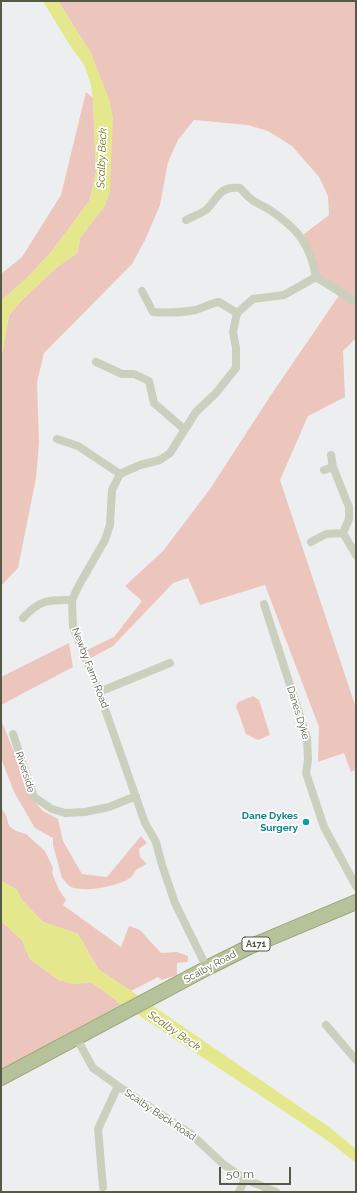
<!DOCTYPE html>
<html>
<head>
<meta charset="utf-8">
<style>
	body { margin:0 }
	#map { position:relative; width:357px; height:1193px; overflow:hidden; background:#edeef0; font-family:Raleway,sans-serif }
	canvas { display:block }
	.frame { position:absolute; inset:0; border:2px solid #545a46; pointer-events:none }
	.scale { position:absolute; left:219px; top:1167px; width:72px; height:18px; box-sizing:border-box; border:2px solid #545a46; border-top:0; padding-left:5px; font-size:12px; line-height:14px; white-space:nowrap; color:#545a46; -webkit-text-stroke:3px #fff; paint-order:stroke }
</style>
</head>
<body>
<div id="map">
<canvas width="357" height="1193"></canvas>
<div class="frame"></div>
<div class="scale">50 m</div>
</div>
<script>
const c = document.querySelector('canvas').getContext('2d');
c.lineJoin = 'round';
function fill(path, color) { c.fillStyle = color; c.fill(path, 'evenodd'); }
function trace(path, color, width, dash) { c.strokeStyle = color; c.lineWidth = width; c.lineCap = dash ? 'butt' : 'round'; c.setLineDash(dash || []); c.stroke(path); }
function write(font, color, halo, rows, align = 'center') {
  c.font = font + ' Raleway,sans-serif'; c.lineWidth = 3.5; c.setLineDash([]); c.textBaseline = 'middle'; c.strokeStyle = halo; c.fillStyle = color; for (const [text, x, y, turn = 0] of rows) {
    c.save(); c.translate(x, y); c.rotate((+turn || 0) * Math.PI / 180); c.textAlign = isNaN(turn) ? turn : align; if (halo) c.strokeText(text, 0, 0); c.fillText(text, 0, 0); c.restore();
  }
}
const green = new Path2D(`
	M58,1H356V299L318,276L316,264L304,234L329,215L328,196L319,177L292,146L268,131L248,125L194,120L178,140L168,162L160,205L145,240L132,264L44,353L37,382L39,443L36,478L18,568L1,586V360L9,315L21,301L57,267L77,253L80,238L106,204L91,53Z
	M86,92L93,98L96,172L90,200L52,251L27,278L1,301V274L22,257L61,195Z
	M340,294L356,305V338L343,351L345,397L308,416L280,480L356,708V769L351,772L344,753L318,762L319,727L265,585L200,605L188,578L173,583L113,646L91,658L87,650L114,637L142,601L125,586L163,551L210,489L271,395Z
	M69,643L73,667L1,705V677Z
	M253,696L259,700L270,735L258,740L246,734L236,706L238,702Z
	M1,720L34,801L43,811L58,819L63,841L82,874L107,877L141,836L147,843L139,849L140,857L147,864C143,866 139,868 136,870C134,873 133,876 130,878C118,886 85,893 71,887C68,885 65,881 62,878L53,845V838L35,828L14,792L1,758Z
	M1,808L6,815L9,826L16,831L26,834L45,851L53,868L52,873L59,890L66,900L63,905L121,947L129,926L140,930L161,953L177,952L188,956V962L177,963V975L162,980L158,977L131,991L98,969L78,934L43,922L22,900L16,889L1,881Z
	M1,921L22,940L30,959L59,980L74,984L91,982L115,999L121,1005L65,1035L17,1064L1,1071Z`);
const water = new Path2D(`
	M43,1H58L91,53L109,99L113,117L110,191L106,204L80,238L77,253L57,267L21,301L9,315L1,360V301L27,278L52,251L90,200L96,172L93,98L90,81L84,65L69,44Z
	M1,881L16,889L22,900L43,922L78,934L98,969L142,998L124,1008L115,999L91,982L74,984L59,980L30,959L22,940L1,921Z
	M153,1006L329,1127L356,1149V1163L331,1143L299,1121L137,1014Z`);
const minor = new Path2D(`
	M186,220C192,217 200,214 206,210C219,198 218,186 240,188C244,192 247,196 251,199C257,204 264,206 270,210C298,229 310,244 316,277
	M142,291L153,312C167,313 181,313 195,310C203,308 211,303 219,302L237,313
	M96,362L122,374H134L149,381L154,403L184,429
	M57,439L78,446L120,474
	M331,455L333,467L349,507V519L343,533
	M324,470L333,467
	M311,542L326,534L343,533L356,555
	M264,604L307,738L308,760L306,773L324,827L356,886
	M23,618C40,599 49,600 72,600
	M99,692L170,663
	M13,734L34,797L52,809L65,813L85,812L109,807L136,796
	M207,968L175,903L162,865L156,842L145,823L99,692L73,627L72,600L78,587L105,540L110,525L112,490L120,474L140,465L160,460L170,453L196,412L216,393L236,368V348L233,332L237,313L253,299L284,295L316,277L356,302
	M326,1025L356,1060
	M77,1039L93,1068L118,1086L191,1134L223,1164L245,1179L276,1192
	M103,1187L98,1129L118,1086
	M239,1192L245,1179`);
const trunk = new Path2D(`
	M1,1078L207,968L249,947L356,902`);
const markers = [
	[306,822,4,"#0f9aa8"]
];
const shields = [
	[256,944,28]
];
const shieldNames = [
	["A171",256,944]
];
const streetNames = [
	["Newby Farm Road",90,668,69],
	["Danes Dyke",298,713,73],
	["Riverside",25,772,72],
	["Scalby Road",210,967,-28],
	["Scalby Beck Road",160,1115,34]
];
const cultureNames = [
	["Dane Dykes",298,816],
	["Surgery",298,828]
];
const waterNames = [
	["Scalby Beck",102,158,-88],
	["Scalby Beck",174,1031,35]
];
fill(green, '#ecc6bd');
fill(water, '#e5e78c');
trace(trunk, '#94a672', 16);
trace(minor, '#cacfbe', 8);
trace(trunk, '#b6c29a', 14);
for (const [x, y, r, color] of markers) { const dot = new Path2D(); dot.arc(x, y, r, 0, 2 * Math.PI); c.fillStyle = color; c.fill(dot); trace(dot, '#fff', 1.5); }
for (const [x, y, w] of shields) { const box = new Path2D(); box.roundRect(x - w / 2, y - 7, w, 14, 3); c.fillStyle = '#fff'; c.fill(box); trace(box, '#545a46', 1); }
write('bold 9px', '#545a46', null, shieldNames);
write('10px', '#545a46', '#fff', streetNames);
write('bold 10px', '#0d838f', '#fff', cultureNames, 'right');
write('italic 11px', '#737512', '#fff', waterNames);
</script>
</body>
</html>
